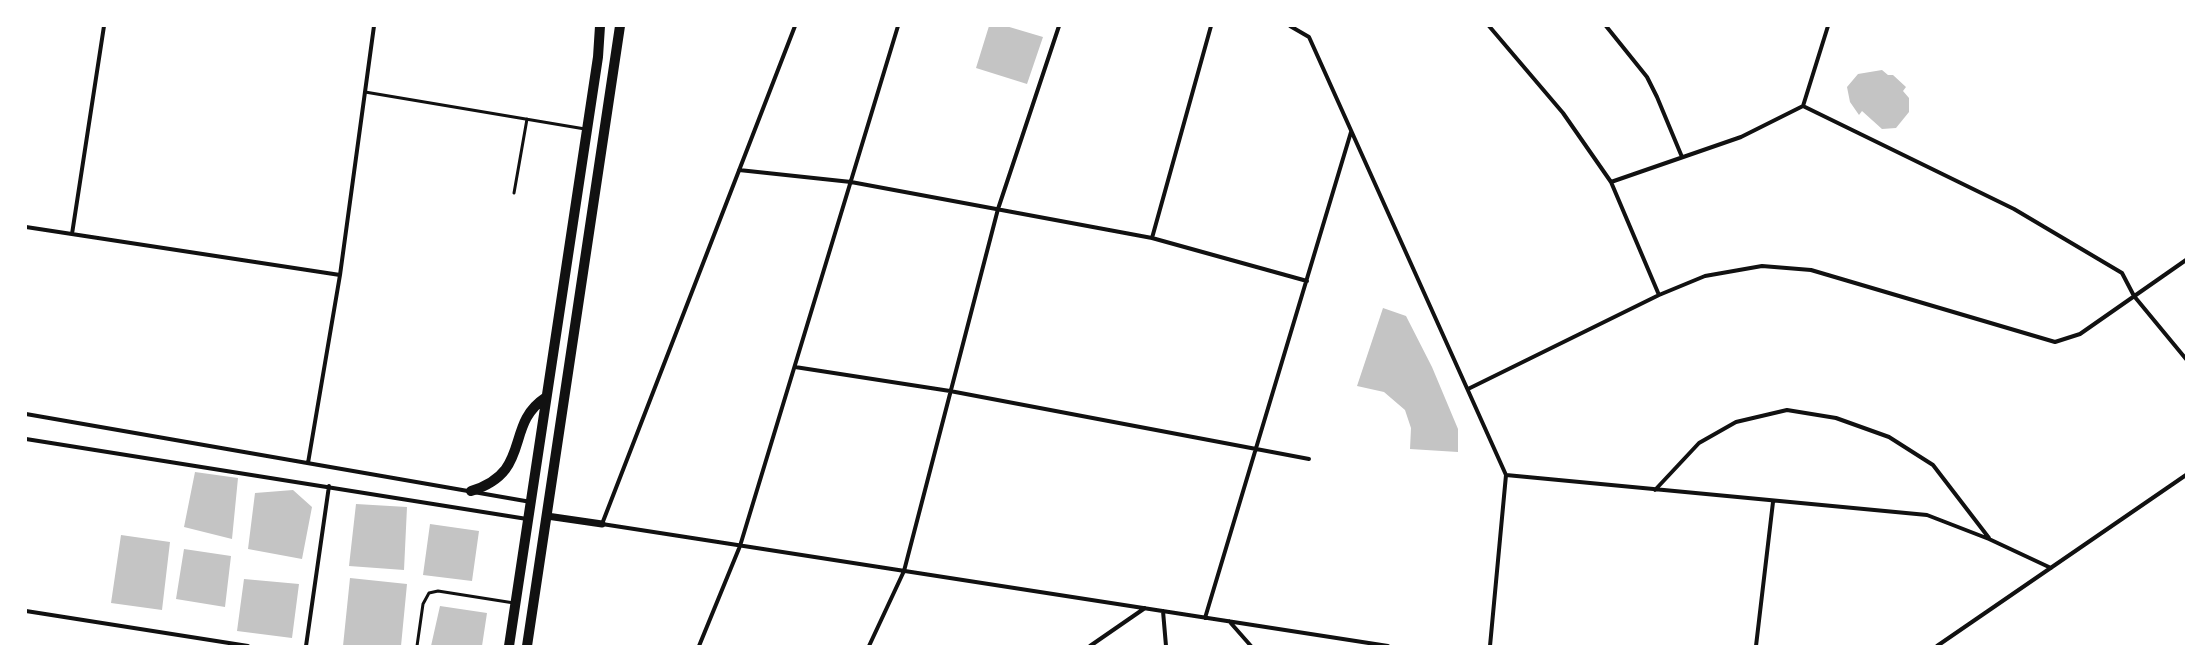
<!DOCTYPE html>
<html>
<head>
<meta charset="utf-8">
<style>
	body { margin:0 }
	#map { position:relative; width:2212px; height:672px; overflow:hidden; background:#fff; font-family:Georgia,serif }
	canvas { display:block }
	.frame { position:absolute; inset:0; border:27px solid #fff; pointer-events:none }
</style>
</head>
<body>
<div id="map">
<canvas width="2212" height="672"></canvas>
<div class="frame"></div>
</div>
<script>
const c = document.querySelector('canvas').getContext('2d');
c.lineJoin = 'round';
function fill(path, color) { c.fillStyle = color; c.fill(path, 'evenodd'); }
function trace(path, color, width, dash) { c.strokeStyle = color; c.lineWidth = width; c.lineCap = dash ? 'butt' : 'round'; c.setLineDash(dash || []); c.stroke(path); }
const building = new Path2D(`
	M989,26H1006L1043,37L1027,84L976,68Z
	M1882,70L1888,75H1893L1906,87L1903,91L1909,98V112L1896,128L1882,129L1862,111L1859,115L1850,102L1847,87L1858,74Z
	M1383,308L1406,316L1432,367L1458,429V452L1410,449L1411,428L1405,410L1384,392L1357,386Z
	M195,472L238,478L232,539L184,527Z
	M293,490L312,507L302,559L248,549L255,493Z
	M356,504L407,507L404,570L349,566Z
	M430,524L479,531L472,581L423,575Z
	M121,535L170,542L162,610L111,603Z
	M184,549L231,556L225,607L176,599Z
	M350,578L407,584L401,646H343Z
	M244,579L299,584L292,638L237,631Z
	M440,606L487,613L482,646H431Z`);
const service = new Path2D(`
	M365,92L585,129
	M514,193L527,119
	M417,646L423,604L429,593L438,591L514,603`);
const minor = new Path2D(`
	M795,26L602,524L1388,646
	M1290,26L1309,37L1506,475L1490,646
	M1489,26L1563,113L1611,182L1659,295
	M1606,26L1647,77L1657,97L1682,157
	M1803,106L2014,209L2122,273L2134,296L2186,359
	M739,170L851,182L1152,238L1307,281
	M1611,182L1741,137L1803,106L1828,26
	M26,227L340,275
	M72,234L104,26
	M1152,238L1211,26
	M795,367L950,391L1309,459
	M1468,389L1659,295L1705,276L1762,266L1811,270L2055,342L2080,334L2186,260
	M26,414L531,502
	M26,439L527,519
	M308,463L340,275L374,26
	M1506,475L1927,515L1989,539L2051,568
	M1655,490L1699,443L1736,422L1787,410L1836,418L1889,437L1933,465L1989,538
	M26,611L248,646
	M1163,611L1166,646
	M1205,618L1351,132
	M1229,621L1251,646
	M306,646L329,486
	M699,646L740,546L898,26
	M869,646L904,571L998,209L1059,26
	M1090,646L1145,608
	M1756,646L1773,502
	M1937,646L2186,475`);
const tertiary = new Path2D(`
	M547,516L602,524`);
const primary = new Path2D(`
	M471,491C533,472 504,425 545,398
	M509,646L598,57L600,26
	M527,646L620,26`);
fill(building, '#c4c4c4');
trace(service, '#111', 3);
trace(minor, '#111', 4);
trace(tertiary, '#111', 7);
trace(primary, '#111', 10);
</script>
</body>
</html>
